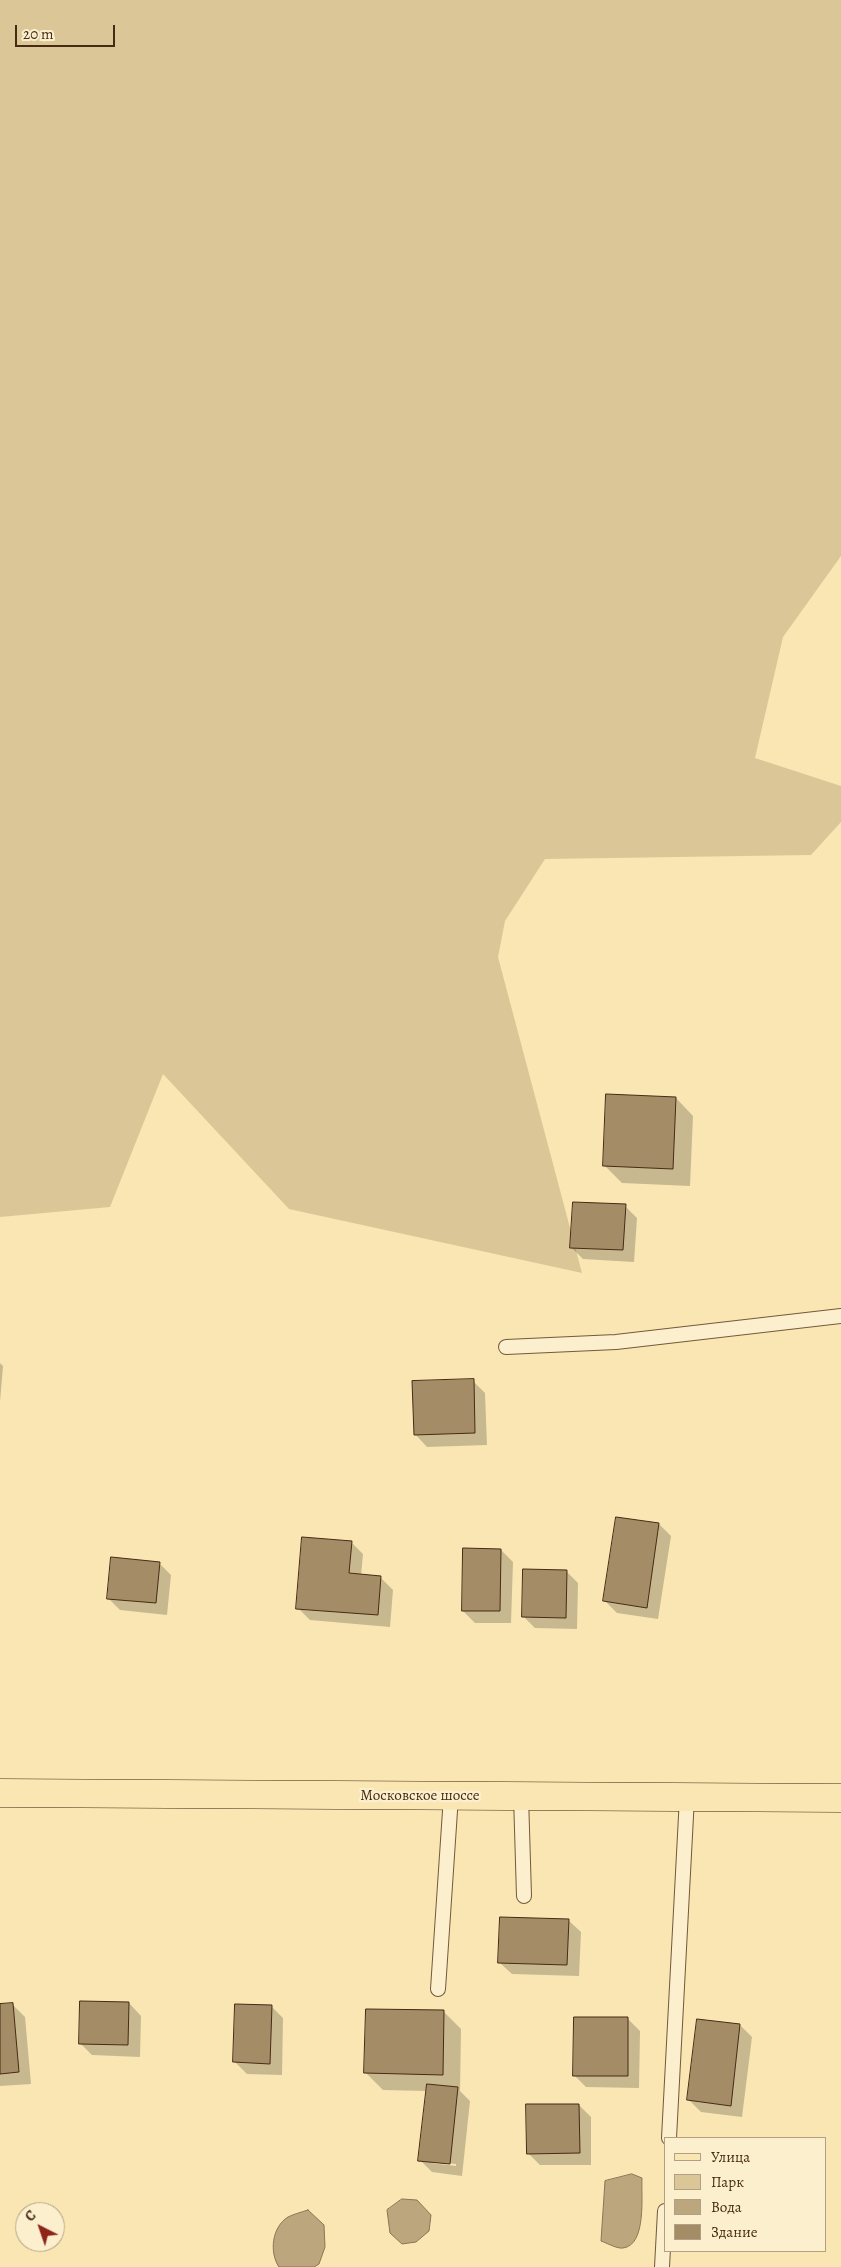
<!DOCTYPE html>
<html>
<head>
<meta charset="utf-8">
<style>
	body { margin:0 }
	#map { position:relative; width:841px; height:2267px; overflow:hidden; background:#f9e6b3; font-family:Alegreya,serif }
	canvas { display:block }
	.legend { position:absolute; left:664px; top:2137px; width:162px; height:115px; box-sizing:border-box; background:#fbefce; border:1px solid #b3a083; margin:0; padding:6px 9px; list-style:none; font-size:15px; color:#472a13 }
	.legend li { display:flex; align-items:center; gap:10px; height:25px }
	.legend b { width:25px; border:1px solid #b3a083 }
	.north { position:absolute; left:15px; top:2202px; width:50px; height:50px; box-sizing:border-box; background:#fbefce; border:1px solid #b3a083; border-radius:50%; rotate:319deg; font-size:14px; font-weight:700; line-height:20px; text-align:center; color:#472a13 }
	.north::after { content:''; display:block; margin:auto; width:18px; height:22px; background:#8f2418; clip-path:polygon(50% 0,100% 100%,50% 72%,0 100%) }
	.scale { position:absolute; left:15px; top:25px; width:100px; height:22px; box-sizing:border-box; border:2px solid #472a13; border-top:0; padding-left:6px; font-size:15px; line-height:18px; white-space:nowrap; color:#472a13; -webkit-text-stroke:4px #fbefce; paint-order:stroke }
</style>
</head>
<body>
<div id="map">
<canvas width="841" height="2267"></canvas>
<ul class="legend">
<li><b style="height:6px;background:#f9e6b3"></b>Улица</li>
<li><b style="height:14px;background:#dbc698"></b>Парк</li>
<li><b style="height:14px;background:#bca67d"></b>Вода</li>
<li><b style="height:14px;background:#a48c66"></b>Здание</li>
</ul>
<div class="north">С</div>
<div class="scale">20 m</div>
</div>
<script>
const c = document.querySelector('canvas').getContext('2d');
c.lineJoin = 'round';
function fill(path, color) { c.fillStyle = color; c.fill(path, 'evenodd'); }
function trace(path, color, width, dash) { c.strokeStyle = color; c.lineWidth = width; c.lineCap = dash ? 'butt' : 'round'; c.setLineDash(dash || []); c.stroke(path); }
function write(font, color, halo, rows, align = 'center') {
  c.font = font + ' Alegreya,serif'; c.lineWidth = 4.5; c.setLineDash([]); c.textBaseline = 'middle'; c.strokeStyle = halo; c.fillStyle = color; for (const [text, x, y, turn = 0] of rows) {
    c.save(); c.translate(x, y); c.rotate((+turn || 0) * Math.PI / 180); c.textAlign = isNaN(turn) ? turn : align; if (halo) c.strokeText(text, 0, 0); c.fillText(text, 0, 0); c.restore();
  }
}
const green = new Path2D(`
	M0,0H841V556L783,637L755,758L841,786V822L811,855L545,859L505,921L498,957L582,1273L289,1209L163,1074L110,1207L0,1217Z`);
const water = new Path2D(`
	M632,2174L642,2178C641,2195 647,2245 623,2248C617,2249 607,2243 601,2241L605,2181Z
	M402,2199L417,2200L431,2215L429,2231L416,2242L402,2244L390,2233L387,2210Z
	M308,2210L324,2225L325,2247L319,2264L314,2267H279C269,2252 272,2227 288,2217C294,2214 302,2212 308,2210Z`);
const shadow = new Path2D(`
	M676,1098L693,1116L690,1186L622,1183L605,1166Z
	M625,1206L637,1218L634,1262L583,1259L571,1247Z
	M0,1363L3,1366L0,1402Z
	M473,1381L485,1393L487,1445L427,1447L415,1434Z
	M659,1524L671,1536L658,1619L617,1613L605,1601Z
	M351,1542L363,1554L361,1576L381,1578L393,1590L390,1627L310,1620L298,1608Z
	M501,1550L513,1562L511,1623H475L463,1611Z
	M159,1563L171,1575L167,1615L120,1610L108,1598Z
	M566,1571L578,1583L577,1629L535,1628L523,1616Z
	M568,1920L581,1932L579,1976L512,1974L499,1962Z
	M129,2003L141,2016L140,2057L92,2055L80,2043Z
	M13,2005L25,2017L31,2084L0,2086V2006Z
	M271,2006L283,2018L282,2075L247,2074L235,2062Z
	M444,2012L461,2029L460,2091L470,2101L462,2176L432,2172L420,2160L427,2091L383,2090L365,2072ZM431,2161L456,2164V2166L431,2163Z
	M628,2019L640,2031L639,2088L586,2087L574,2075Z
	M740,2025L752,2037L742,2117L701,2112L689,2100Z
	M579,2105L591,2117V2165H540L528,2153Z`);
const building = new Path2D(`
	M606,1094L676,1097L673,1169L603,1166Z
	M573,1202L626,1204L623,1250L570,1248Z
	M474,1379L475,1433L414,1435L412,1381Z
	M616,1517L659,1523L647,1608L603,1601Z
	M302,1537L352,1541L349,1573L381,1576L378,1615L296,1609Z
	M463,1548L501,1549L500,1611H462Z
	M111,1557L160,1562L156,1603L107,1599Z
	M523,1569L567,1570L566,1618L522,1617Z
	M500,1917L569,1919L567,1965L498,1963Z
	M80,2001L129,2002L128,2045L79,2044Z
	M13,2003L19,2072L0,2074V2004Z
	M235,2004L272,2005L270,2064L233,2062Z
	M366,2009L444,2010L443,2075L364,2073Z
	M574,2017H628V2076H573Z
	M697,2019L740,2024L731,2106L687,2100Z
	M427,2084L458,2087L450,2164L418,2161Z
	M526,2104H579L580,2153L527,2154Z`);
const lane = new Path2D(`
	M506,1347L616,1342L841,1316
	M521,1796L524,1896
	M438,1989L451,1796
	M669,2138L687,1797
	M662,2267L665,2211`);
const primary = new Path2D(`
	M0,1793L841,1798`);
const streetNames = [
	["Московское шоссе",420,1796]
];
fill(green, '#dbc698');
fill(water, '#bca67d');
trace(water, '#8d7453', 1);
fill(shadow, '#0003');
fill(building, '#a48c66');
trace(building, '#472a13', 1);
trace(lane, '#74593b', 16);
trace(primary, '#472a13', 29);
trace(lane, '#fbefce', 14);
trace(primary, '#f9e6b3', 28);
write('15px', '#472a13', '#fbefce', streetNames);
</script>
</body>
</html>
